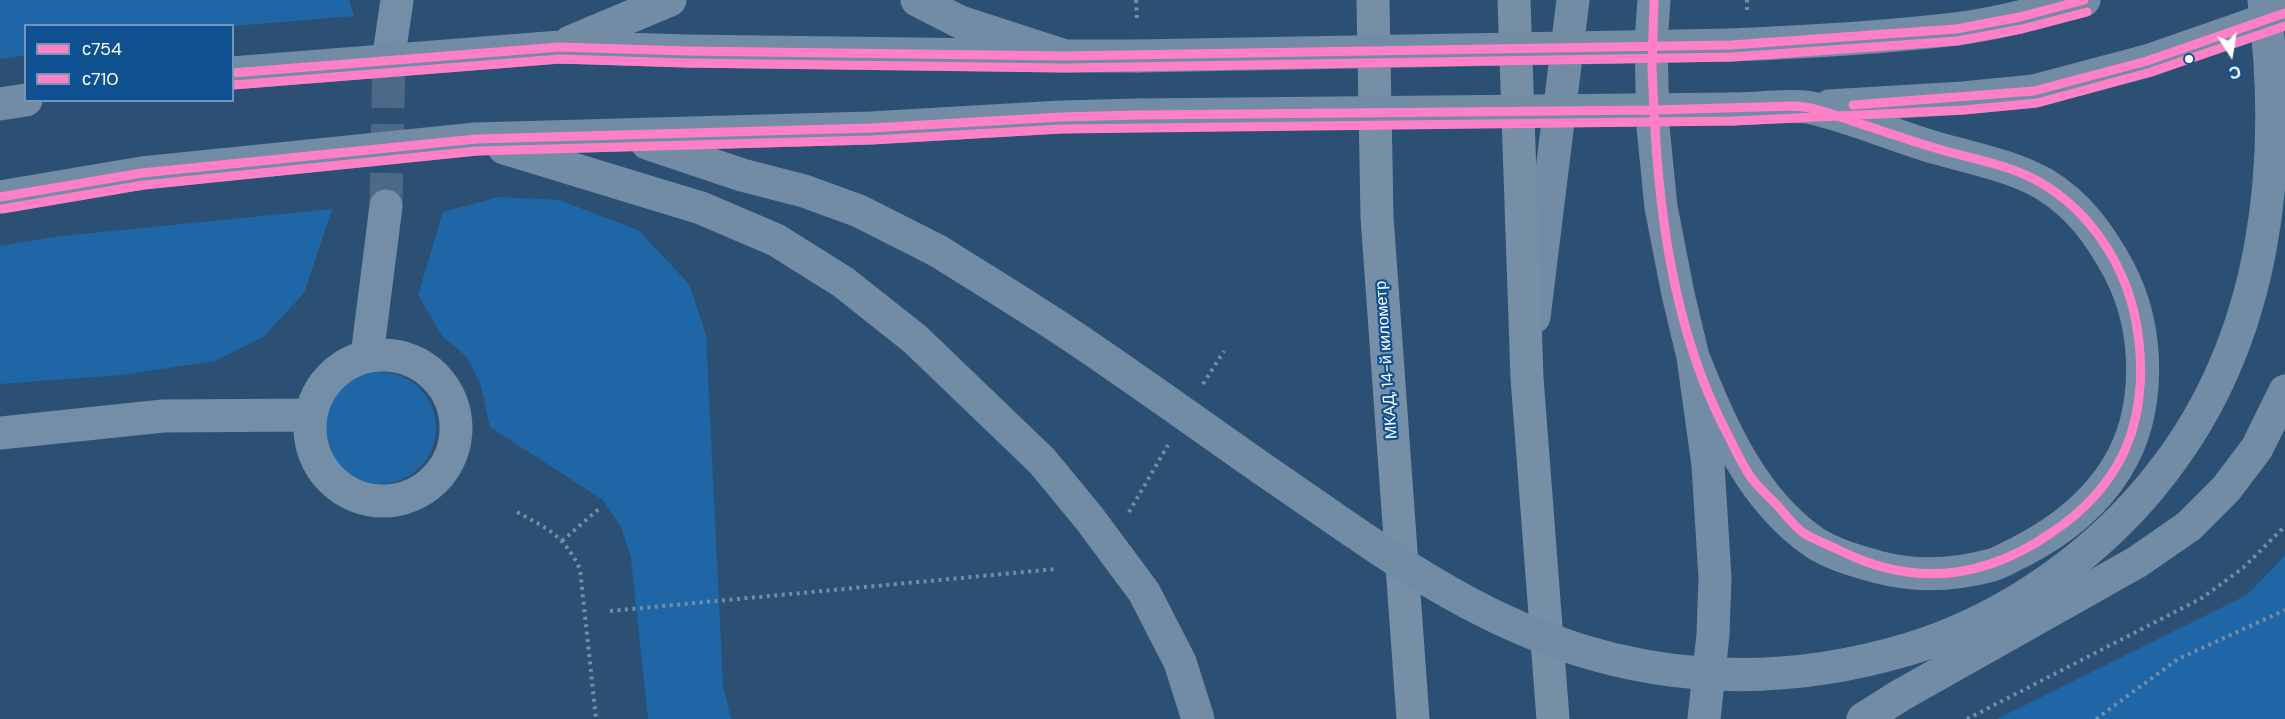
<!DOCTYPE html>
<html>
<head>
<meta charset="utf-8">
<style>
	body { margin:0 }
	#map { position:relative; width:2285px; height:719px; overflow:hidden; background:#2c5073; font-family:"DM Sans",sans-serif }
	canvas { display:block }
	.legend { position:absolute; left:24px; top:24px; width:210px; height:78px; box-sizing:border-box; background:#0f5190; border:2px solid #6f97bc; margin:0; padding:8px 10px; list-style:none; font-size:18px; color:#fff }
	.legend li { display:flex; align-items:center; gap:12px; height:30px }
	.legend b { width:30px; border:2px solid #6f97bc }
	.north { position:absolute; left:2201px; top:24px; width:60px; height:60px; -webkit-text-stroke:4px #0f5190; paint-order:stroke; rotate:168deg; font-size:16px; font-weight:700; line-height:24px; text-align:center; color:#fff }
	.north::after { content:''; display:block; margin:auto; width:21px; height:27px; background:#fff; clip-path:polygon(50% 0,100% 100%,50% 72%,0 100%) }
</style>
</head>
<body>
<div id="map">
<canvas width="2285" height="719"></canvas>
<ul class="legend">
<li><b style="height:8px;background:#ff80c6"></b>с754</li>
<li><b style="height:8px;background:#ff80c6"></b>с710</li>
</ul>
<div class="north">С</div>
</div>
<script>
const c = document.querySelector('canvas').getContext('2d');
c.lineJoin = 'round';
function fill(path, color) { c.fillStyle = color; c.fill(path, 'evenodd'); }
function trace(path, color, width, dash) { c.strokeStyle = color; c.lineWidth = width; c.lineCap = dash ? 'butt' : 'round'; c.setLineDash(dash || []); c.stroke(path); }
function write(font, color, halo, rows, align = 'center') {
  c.font = font + ' "DM Sans",sans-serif'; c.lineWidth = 4.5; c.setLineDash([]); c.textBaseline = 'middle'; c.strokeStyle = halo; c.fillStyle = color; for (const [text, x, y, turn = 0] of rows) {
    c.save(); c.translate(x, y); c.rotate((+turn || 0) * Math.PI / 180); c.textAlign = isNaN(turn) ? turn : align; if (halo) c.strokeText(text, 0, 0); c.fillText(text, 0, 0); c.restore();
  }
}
const green = new Path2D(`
	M0,0H349L354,16L233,26H26L25,55L0,59Z
	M499,197L559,200L638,230L689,284L706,335L723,686L731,719H648L631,558L621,527L603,500L490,427L481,386L467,357L443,337L418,295L443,212Z
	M332,209L304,293L263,337L215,361L121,375L0,384V246L62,236Z
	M324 428a56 56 0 1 1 112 0a56 56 0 1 1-112 0Z
	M2285,556V719H1997L2247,595Z`);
const minorTunnel = new Path2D(`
	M386,206L389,55`);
const path = new Path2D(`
	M1136,0L1137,21
	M1747,10V0
	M1203,384L1224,351
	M517,512C550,530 563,535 580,569L596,719
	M1129,512L1168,445
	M562,541L601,507
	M610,611L1056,569
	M1967,719L2202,598L2243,568L2285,526
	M2096,719L2178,659L2285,610`);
const minor = new Path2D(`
	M389,55L397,0
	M310 428a73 73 0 1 1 146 0a73 73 0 1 1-146 0Z
	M367,356L386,206
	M0,433L163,416L310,415`);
const major = new Path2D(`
	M917,0L960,22L1065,56H1137
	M1654,0L1651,43L1653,127L1661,207L1678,294L1693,357L1708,465L1715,578L1713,635L1704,719
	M570,42L670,0
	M1731,45C1806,42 1881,38 1955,29C1999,24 2042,11 2084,0
	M232,73L560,47L686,51L1065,56
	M0,104L26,100
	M1829,106L1963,98L2034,91L2147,61L2285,13
	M647,143L742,175L804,191L859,211L938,251
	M504,148L701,208L776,240L843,282L915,339L1042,461L1089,518L1144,592L1180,662L1198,719
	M0,197L142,173L476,139L871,128L1061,117L1139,115
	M1534,317L1573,0
	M1693,357C1721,426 1751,499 1815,543C1834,555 1857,561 1878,567C1915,577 1955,575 1992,565C2002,562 2011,556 2020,552C2057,533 2093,506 2116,469C2152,412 2150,329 2119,270C2100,235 2079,205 2044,184C2012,166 1975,159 1940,149C1897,137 1855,118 1812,108C1794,104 1753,109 1733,109
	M1863,719L1901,695L2137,562L2189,526L2226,489L2257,448L2285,391`);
const highway = new Path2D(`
	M1373,0L1377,217L1413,719
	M1514,0L1527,378L1553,719`);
const majorBridge = new Path2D(`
	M1137,56L1731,45
	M1139,115L1733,109
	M938,251C984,280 1030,308 1075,338C1139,381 1201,426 1264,470C1338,520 1410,575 1490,614C1625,681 1765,692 1909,649C2008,619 2102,552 2164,470C2267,336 2285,165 2264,0`);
const bus1 = new Path2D(`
	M232,73L560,47L686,51L1065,56L1731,45L1956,29L2020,17L2084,0
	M1853,105L2034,91L2147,61L2285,13
	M1794,106C1816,107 1834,115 1855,122C1886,132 1917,143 1949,152C1976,159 2004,165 2030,177C2083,203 2120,255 2134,312C2144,357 2144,407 2125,450C2109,485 2083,512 2051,533C1983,580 1912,587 1839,550C1827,544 1811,539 1801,531C1792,524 1785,514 1777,505C1769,497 1760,489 1753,480C1743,467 1736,451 1729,437C1676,339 1659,220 1654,110Z
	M1654,110L1652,69L1654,0
	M0,197L142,173L476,139L871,128L1061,117L1139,115L1654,110`);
const bus2 = new Path2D(`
	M233,85L560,59L686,63L1065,68L1732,57L1957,41L2022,29L2087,12
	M2,209L144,185L477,151L871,140L1061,129L1733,121L1964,110L2037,103L2151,72L2285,26`);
const markers = [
	[2189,59,5,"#fff"]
];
const streetNames = [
	["МКАД, 14-й километр",1387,360,-94]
];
fill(green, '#1f66a6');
trace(minorTunnel, '#4c6a88', 33, [33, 16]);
trace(path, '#738ea6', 4, [3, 4.5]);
trace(minor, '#738ea6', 33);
trace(major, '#738ca5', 33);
trace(highway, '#778fa6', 33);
trace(majorBridge, '#738ca5', 33);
trace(bus1, '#ff80c6', 9);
trace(bus2, '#ff80c6', 9);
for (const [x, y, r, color] of markers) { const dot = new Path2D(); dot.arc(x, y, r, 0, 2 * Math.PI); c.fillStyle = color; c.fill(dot); trace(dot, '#0f5190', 2); }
write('16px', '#fff', '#0f5190', streetNames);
</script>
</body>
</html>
